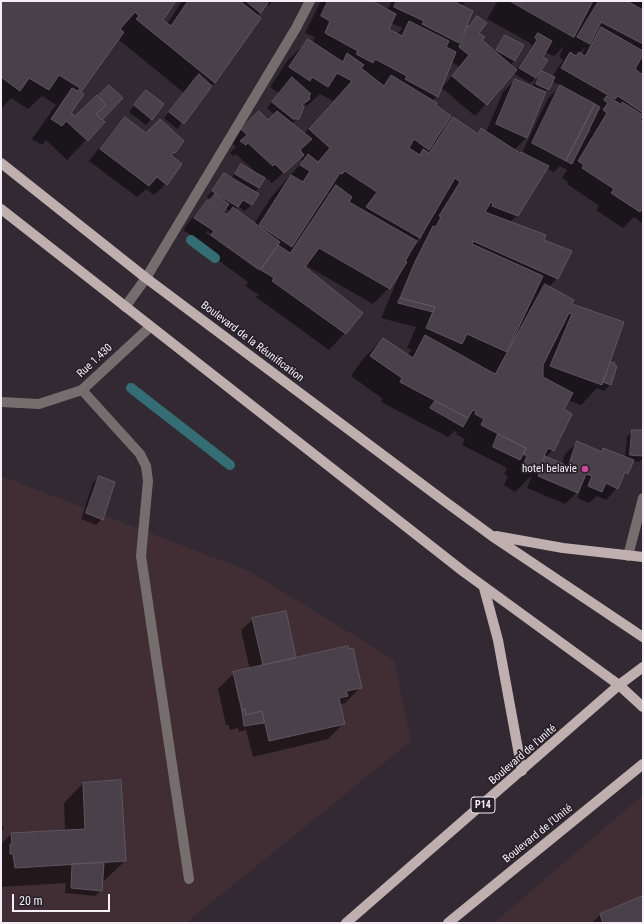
<!DOCTYPE html>
<html>
<head>
<meta charset="utf-8">
<style>
	body { margin:0 }
	#map { position:relative; width:644px; height:924px; overflow:hidden; background:#322933; font-family:"Roboto Condensed",sans-serif }
	canvas { display:block }
	.frame { position:absolute; inset:0; border:2px solid #f4eef5; pointer-events:none }
	.scale { position:absolute; left:12px; top:894px; width:98px; height:18px; box-sizing:border-box; border:2px solid #f4eef5; border-top:0; padding-left:5px; font-size:12px; line-height:14px; white-space:nowrap; color:#f4eef5; -webkit-text-stroke:3px #282029; paint-order:stroke }
</style>
</head>
<body>
<div id="map">
<canvas width="644" height="924"></canvas>
<div class="frame"></div>
<div class="scale">20 m</div>
</div>
<script>
const c = document.querySelector('canvas').getContext('2d');
c.lineJoin = 'round';
function fill(path, color) { c.fillStyle = color; c.fill(path, 'evenodd'); }
function trace(path, color, width, dash) { c.strokeStyle = color; c.lineWidth = width; c.lineCap = dash ? 'butt' : 'round'; c.setLineDash(dash || []); c.stroke(path); }
function write(font, color, halo, rows, align = 'center') {
  c.font = font + ' "Roboto Condensed",sans-serif'; c.lineWidth = 3.5; c.setLineDash([]); c.textBaseline = 'middle'; c.strokeStyle = halo; c.fillStyle = color; for (const [text, x, y, turn = 0] of rows) {
    c.save(); c.translate(x, y); c.rotate((+turn || 0) * Math.PI / 180); c.textAlign = isNaN(turn) ? turn : align; if (halo) c.strokeText(text, 0, 0); c.fillText(text, 0, 0); c.restore();
  }
}
const industrial = new Path2D(`
	M1,476L249,571L394,660L411,741L186,923H1Z
	M643,795V923H494Z`);
const shadow = new Path2D(`
	M1,1H175L162,21L167,24L182,1H273L269,5L265,4L215,82L177,129L164,118L184,93L118,39L80,92L69,114L75,118L109,86L121,98L101,119L103,122L67,160L46,140L42,145L32,139L56,105L42,96L28,109L11,98L1,109Z
	M321,1H370L387,10L392,1H466L461,6L463,31L477,17V33L481,40L494,51L505,36L515,60L510,65L516,71L532,46L530,43L487,19L498,1H643V74H639L643,76V224L634,217L623,228L596,210L599,206L567,184L568,182L562,178L567,170L560,166L554,172L546,168L517,216L510,222L543,241L557,278L549,287L570,305L607,367L611,363L616,367L610,385L604,391L597,388L581,405L568,400L563,410L571,414L553,450L545,458L562,464L565,454L577,443L600,453L604,449L625,457L627,437L633,431H643V458L639,462L632,461L617,488L606,500L597,496L589,503L577,498L581,488L579,487L577,492L565,504L527,488L532,475L515,492L504,485L508,476L504,474L507,468L462,445L465,439L456,434L457,432L454,431L448,437L381,402L383,399L351,376L363,359L383,339L407,355L412,350L407,348L416,327L381,318L399,276L398,275L389,288L373,304L305,265L303,267L345,333L329,350L256,297L259,295L245,286L248,282L200,247L203,243L183,230L196,213L211,199L207,197L224,174L231,178L241,165L259,175L236,154L233,156L230,153L236,147L230,141L259,112L268,121L275,115L267,108L279,93L270,87L288,60L308,41L312,43L315,37L305,33ZM391,23L403,28L397,34L388,30ZM564,46L559,57L563,60L552,77L542,72L537,78L532,87L515,80L503,92L486,132L482,129L476,134L454,119L441,131L432,101L437,96L451,61L459,67L442,88L475,116L513,73L530,83L536,78L545,52L554,56ZM585,47L582,55L579,53ZM552,81L561,86L548,98L522,153L520,154L514,150L527,137L544,94ZM320,94L333,101L304,134L292,124L298,118L301,106L304,104L307,106ZM589,128L591,130L581,146H580ZM300,158L303,161L272,196L254,224L235,210L238,206L245,211L251,205L257,194L254,192L259,188L260,177L263,175L272,183ZM327,191L329,193L323,199H322ZM225,208L230,212L226,216L222,212ZM207,231L258,268V270L206,233ZM420,236L422,237L420,240L412,248ZM408,254H410L406,262L404,261Z
	M146,91L151,119L146,125L129,112Z
	M125,118L146,135L183,141L171,156L166,184L154,195L146,189L137,197L89,161L113,130Z
	M99,477L102,519L96,525L81,519L93,483Z
	M253,619L293,660L348,650L361,687L345,703L339,705L344,723L328,739L253,757L246,730L239,732L238,728L230,730L229,725H226L218,689L234,673L250,670L241,630ZM235,684H237L244,714L242,715Z
	M83,783L125,861L105,880L102,881L101,890L95,896L65,893L66,883L1,887V844L11,834L65,831L64,803Z
	M1,826L4,827L1,835Z
	M643,897V923H592L600,915Z`);
const stream = new Path2D(`
	M191,240L215,258
	M131,388L230,465`);
const building = new Path2D(`
	M1,1H176L163,20L171,26L188,1H240L261,18L215,83L136,19L139,16L135,12L120,29L124,32L81,92L84,94L71,113L75,116L97,95L106,105L96,114L105,122L88,141L66,121L62,126L51,119L72,88L78,91L80,88L59,75L49,90L29,78L20,91L1,77Z
	M246,1H269L261,13Z
	M328,1H372L396,14L389,29L402,36L409,21L449,41L446,47L456,52L438,97L405,79L407,76L375,59L373,63L356,54L358,51L325,33L330,21L321,16Z
	M397,1H453L473,11L459,43L422,24L424,21L394,7Z
	M510,1H593L574,37Z
	M599,1H627L643,10V44L601,22L590,44L577,37Z
	M477,16L487,23L479,33L485,37L482,40L517,70L487,105L452,76L469,55L459,47L468,25L469,26Z
	M601,27L643,51V55L635,69L643,75V113L618,96L615,99L561,68L570,52L576,56L579,52L585,56Z
	M538,33L552,41L543,57L548,60L536,78L519,68L537,40L535,38Z
	M505,35L524,45L515,61L496,50Z
	M308,39L343,62L347,53L364,65L361,68L384,86L391,75L437,103L436,105L451,116L429,150L414,139L409,148L420,155L423,149L429,153L453,117L478,134L481,128L520,153L521,152L549,166L518,216L492,206L493,203L491,202L485,212L546,235L544,240L572,251L558,279L473,241L472,244L543,276L507,352L467,334L462,344L426,328L435,307L400,298L414,264L433,226L436,227L441,217L439,216L460,182L455,178L420,238L366,207L377,192L345,171L342,174L340,173L292,247L259,225L291,175L303,182L310,171L300,165L308,154L318,162L330,148L309,129L352,81L337,73L328,87L312,77L310,81L289,67Z
	M542,71L555,77L549,90L536,84Z
	M199,74L212,86L184,124L169,112Z
	M292,77L311,94L309,96L310,99L302,105L304,107L299,119H293L272,102Z
	M515,79L546,92L527,138L496,124Z
	M109,85L123,98L102,120L96,114L106,105L98,96Z
	M560,85L595,104L566,161L532,143Z
	M146,90L164,104L152,120L134,105Z
	M607,96L622,105V102L643,115L640,120L643,122V208L640,212L611,193L614,189L582,168L584,165L578,161L607,113L603,110L608,103L604,100Z
	M595,104L600,107L572,164L566,161Z
	M259,111L268,120L277,111L312,139L300,150L304,155L284,173L275,164L273,166L248,143L246,145L240,141L247,135L241,129Z
	M125,117L146,133L160,119L184,141L175,153L174,152L171,155L182,164L167,185L157,177L149,186L100,149Z
	M241,164L265,178L259,188L235,174Z
	M224,173L259,194L252,205L243,200L238,207L212,191Z
	M336,185L352,197L349,202L417,241L405,261L407,262L390,289L319,248L305,267L363,313L346,334L272,281L274,278L261,270L278,245L290,253Z
	M215,194L229,204L224,211L210,200Z
	M208,200L227,215L233,207L280,242L260,270L211,235L214,231L194,218Z
	M545,284L574,300L572,304L624,322L602,385L550,366L572,314L569,313L543,365V377L573,393L564,409L572,414L554,451L548,448L536,473L523,465L527,456L523,454L526,448L481,425L484,419L475,414L476,411L473,410L468,418L400,382L402,378L370,356L383,338L413,358L425,335L495,374Z
	M400,298L435,307L433,312L398,303Z
	M611,362L615,363L614,365L617,366L611,385L603,382Z
	M435,401L468,418L463,427L430,408Z
	M632,430H643V456L630,455Z
	M498,434L526,448L520,460L493,447Z
	M577,441L602,452L603,448L634,460L628,474L625,472L618,489L606,483L602,492L588,486L592,476L586,474L578,493L538,476L545,456L568,466Z
	M99,476L115,482L103,520L86,513Z
	M286,611L296,658L263,665L252,618Z
	M348,646L349,649L353,648L362,688L346,691L348,696L339,698L345,724L269,741L262,711L246,715L245,709L242,710L233,672Z
	M245,709L246,715L262,711L264,723L244,726L242,710Z
	M121,780L126,861L15,868L13,854H10V844H12L11,833L85,829L83,783Z
	M104,863L102,891L71,888L72,864Z
	M643,896V923H603L600,914Z`);
const service = new Path2D(`
	M82,390L140,454L146,466L148,481L141,556L189,879`);
const minor = new Path2D(`
	M125,307L146,278L296,28L310,1
	M1,402L39,404L82,390L150,327
	M628,556L643,498`);
const primary = new Path2D(`
	M1,163L146,278L447,503L492,536L643,637
	M1,209L464,572L619,685L643,707
	M496,536L563,548L643,557
	M484,588L498,640L522,771
	M346,923L619,685L643,667
	M448,923L643,764`);
const markers = [
	[585,469,4,"#d1479c"]
];
const shields = [
	[483,805,24]
];
const shieldNames = [
	["P14",483,805]
];
const streetNames = [
	["Boulevard de la Réunification",252,342,37],
	["Rue 1.430",95,361,-43],
	["Boulevard de l'unité",523,755,-41],
	["Boulevard de l'Unité",538,834,-39]
];
const poiNames = [
	["hotel belavie",577,469]
];
fill(industrial, '#412e35');
fill(shadow, '#0007');
trace(stream, '#346e74', 10);
fill(building, '#49404a');
trace(building, '#5e5560', 1);
trace(service, '#766e6e', 10);
trace(minor, '#766e6e', 10);
trace(primary, '#bfafaf', 10);
for (const [x, y, r, color] of markers) { const dot = new Path2D(); dot.arc(x, y, r, 0, 2 * Math.PI); c.fillStyle = color; c.fill(dot); trace(dot, '#282029', 1.5); }
for (const [x, y, w] of shields) { const box = new Path2D(); box.roundRect(x - w / 2, y - 8, w, 16, 3); c.fillStyle = '#282029'; c.fill(box); trace(box, '#f4eef5', 1); }
write('bold 10px', '#f4eef5', null, shieldNames);
write('11px', '#f4eef5', '#282029', streetNames);
write('11px', '#f4eef5', '#282029', poiNames, 'right');
</script>
</body>
</html>
